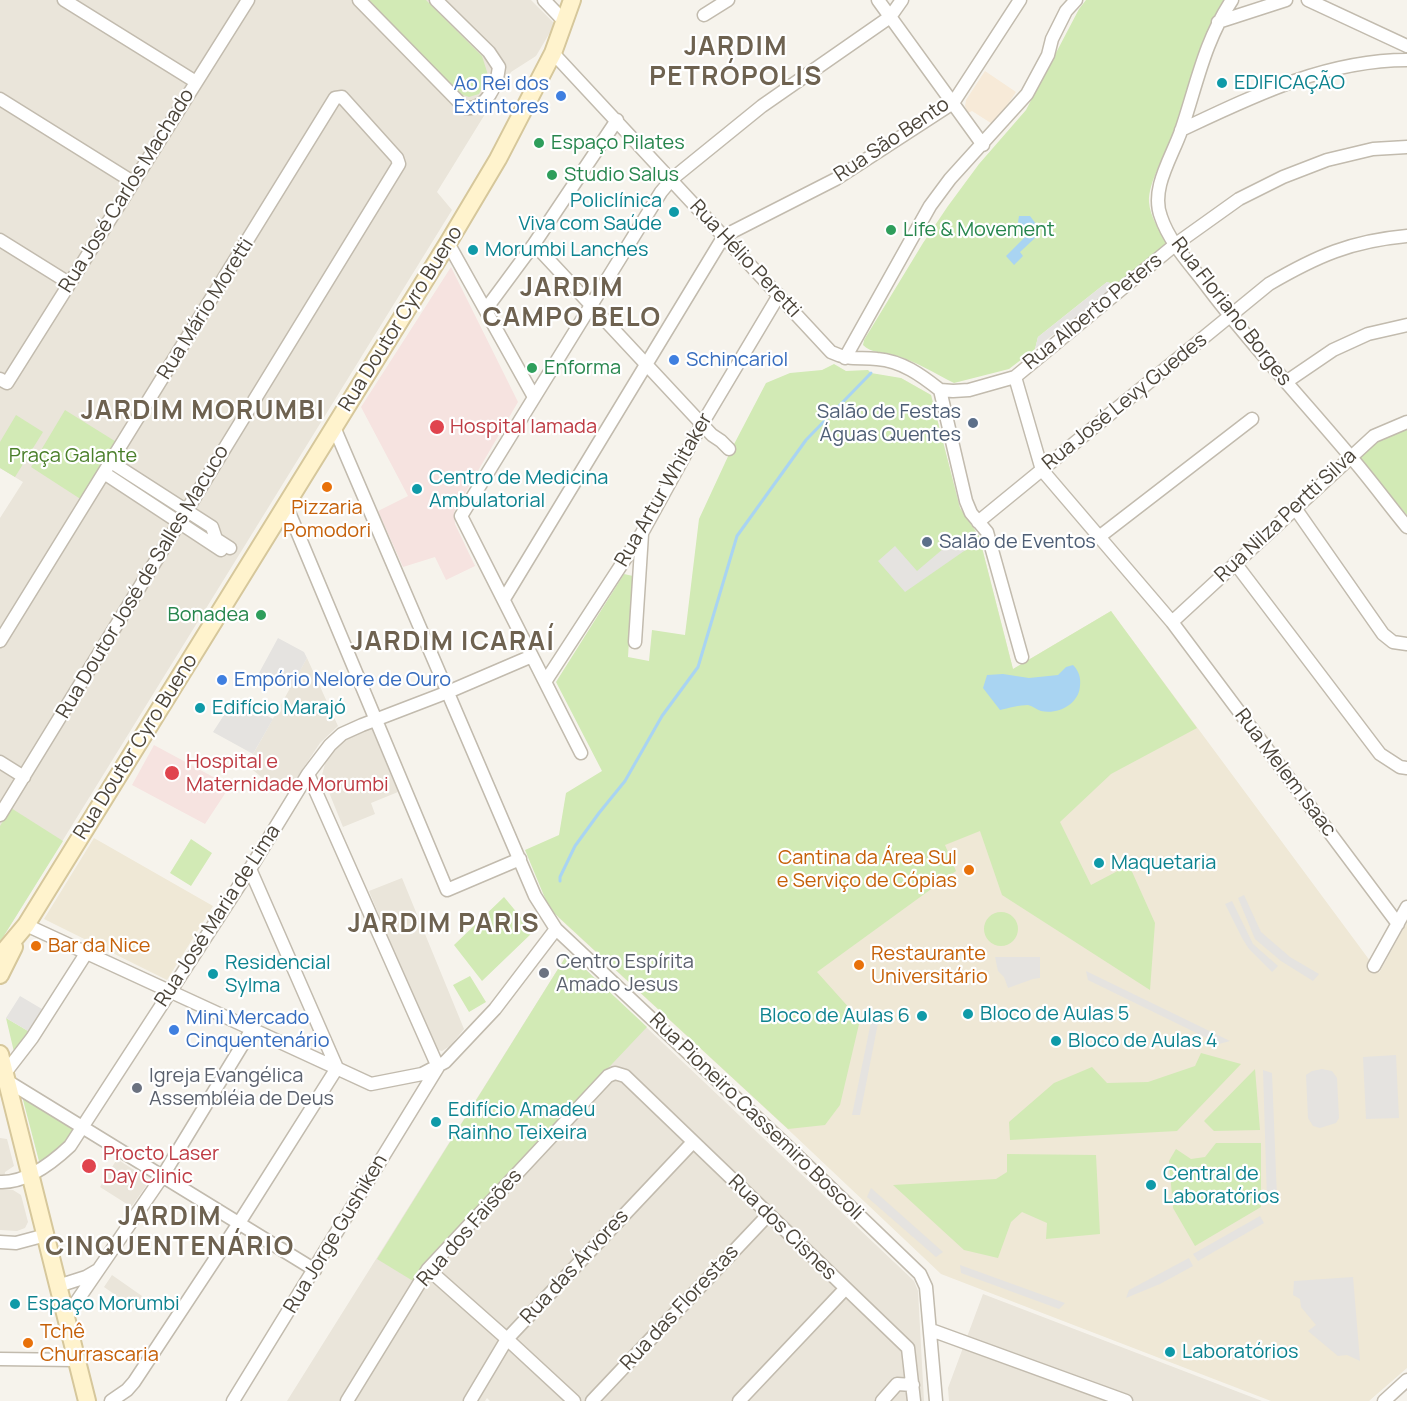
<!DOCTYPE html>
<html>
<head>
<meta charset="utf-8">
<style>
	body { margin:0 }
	canvas { display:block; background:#f6f3ec }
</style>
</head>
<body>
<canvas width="1407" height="1401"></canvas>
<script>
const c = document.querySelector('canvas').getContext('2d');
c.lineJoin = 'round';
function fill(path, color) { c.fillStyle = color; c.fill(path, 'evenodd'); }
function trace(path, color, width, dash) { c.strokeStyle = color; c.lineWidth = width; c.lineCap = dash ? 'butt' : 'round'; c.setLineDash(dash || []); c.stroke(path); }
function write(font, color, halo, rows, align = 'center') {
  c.font = font + ' Manrope,sans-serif'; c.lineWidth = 4.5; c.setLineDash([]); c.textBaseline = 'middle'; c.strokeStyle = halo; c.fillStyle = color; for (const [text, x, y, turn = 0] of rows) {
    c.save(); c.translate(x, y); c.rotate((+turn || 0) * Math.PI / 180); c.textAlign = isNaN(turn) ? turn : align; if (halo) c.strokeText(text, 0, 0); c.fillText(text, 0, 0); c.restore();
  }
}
const residential = new Path2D(`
	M0,0H531L555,24L536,56L511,72L437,192L452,210L0,942V518L23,482L0,468Z
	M307,658L338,726L320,743L292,785L286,786L280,793L247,765Z
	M370,725L398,792L371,803L375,814L343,827L322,775L327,756L342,737Z
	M402,878L464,1029L450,1046L442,1051L434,1049L369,891Z
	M568,953L914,1281L918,1291L924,1401H490L487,1398L485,1401H287Z
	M0,1138L7,1139L14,1166L5,1172L3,1189L13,1190L21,1195L28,1222L25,1228L17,1231L0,1230Z
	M117,1159L148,1179V1183L132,1206H130L100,1187Z
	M112,1275L142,1296L134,1308L104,1287Z
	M983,1294L1262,1401H949L948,1388Z`);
const commercial = new Path2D(`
	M985,71L1016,92L994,125L972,111L968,113L965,106L966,100Z`);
const education = new Path2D(`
	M901,378L931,395L960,508L979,536L1013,669L1111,611L1379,973L1407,922V1368L1369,1401H1271L941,1274L794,1135L558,917Z
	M94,838L213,906L167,980L44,919Z`);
const medical = new Path2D(`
	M451,267L518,402L454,512L455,524L475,566L446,580L435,557L403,567L378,511L408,496L361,407Z
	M154,745L230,786L205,824L132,785Z`);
const green = new Path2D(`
	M369,0H426L482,56L488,75L479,94L469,97L457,93Z
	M1086,0H1224C1200,41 1191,88 1174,133C1167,151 1148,182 1149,202C1150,217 1160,231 1167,244L1116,285L1107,282L1038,337L1035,349L1009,369L954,383C934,373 915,361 894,355C884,352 870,353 863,345L864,340L923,243L948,206L979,164L1026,110L1079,9Z
	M834,364L846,371L868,370L871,373L901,378L931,395L960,508L979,536L1013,669L1111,611L1197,728L1111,774L1060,822L1091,885L1129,865L1155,923L1150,990L1002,895L980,831L945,845L956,871L817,972L860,1020L840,1105L825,1125L788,1129L554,913L547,903L525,850L559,835L566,793L602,771L556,682L624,574L633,576L628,657L649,661L652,630L685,635L699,519L731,450L766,383L790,373L822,370Z
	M65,410L118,443L82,500L31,467Z
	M16,415L43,432L15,477L0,468V442Z
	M1407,426V515L1358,458L1379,440Z
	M11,808L63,841L0,942V826Z
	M191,839L212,853L191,886L170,873Z
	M504,897L533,932L482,981L454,945Z
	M984 929a17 17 0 1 1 34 0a17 17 0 1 1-34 0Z
	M568,953L647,1027L422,1265L413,1281L377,1259Z
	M470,976L486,1002L469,1012L453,985Z
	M6,1018L28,1031L17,1051L14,1052Z
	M1201,1053L1241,1064L1177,1131L1010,1140L1009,1122L1054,1083L1092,1067L1107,1083L1148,1082L1195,1066Z
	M1255,1069L1260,1130L1214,1131L1204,1121Z
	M22,1096L76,1128L66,1143L40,1165Z
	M1216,1143H1261V1207L1195,1246L1173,1208L1169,1161L1176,1149L1191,1159L1205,1157Z
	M1007,1154L1096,1155L1100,1234L1046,1239L1047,1223L1022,1212L1011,1222L998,1258L964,1250L893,1185L996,1179L1007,1172Z`);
const parking = new Path2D(`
	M1107,282L1116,285L1035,349L1038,337Z
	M957,537L967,549L905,592L878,561L895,546L917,571Z
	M278,638L304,652L307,658L290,689L259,673Z
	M235,698L273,719L253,754L213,732Z
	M1244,895L1261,932L1290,957L1319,974L1313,981L1281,961L1255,939L1238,898Z
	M1232,901L1253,944L1278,966L1272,972L1249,949L1242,938L1225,904Z
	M995,957H1040V978L1033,979L1008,988L1004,977L998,971Z
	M1086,971L1230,1041L1219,1044L1088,980Z
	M20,996L42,1009L28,1031L6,1018Z
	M873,1012L879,1018L860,1115H852Z
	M1396,1055L1399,1118L1366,1119L1363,1057Z
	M1322,1069L1332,1071L1337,1078L1339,1118L1336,1123L1320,1128L1313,1126L1308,1118L1306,1075L1312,1071Z
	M1263,1070L1272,1073L1277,1198L1267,1201Z
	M871,1188L943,1252L936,1257L867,1197Z
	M1260,1216L1264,1223L1198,1261L1193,1254Z
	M1189,1258L1193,1266L1160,1284L1126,1298L1129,1290Z
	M960,1265L1065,1303L1059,1309L961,1273Z
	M1353,1277L1360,1361L1347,1355L1338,1356L1308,1331L1316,1325L1301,1307L1300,1299L1293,1295L1294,1281Z`);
const water = new Path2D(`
	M1019,216H1030L1036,224L1035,238L1020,252L1023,256L1014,265L1006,256L1025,237L1017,228Z
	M1073,665C1079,671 1081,678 1080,686C1079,704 1058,715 1041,711C1037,710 1033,706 1028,705C1020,705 1008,708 1000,710L983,688L987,675L1003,674L1029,678L1058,675L1066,667Z`);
const stream = new Path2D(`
	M560,881V877L575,846L599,813L625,781L662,716L698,667L737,536L806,440L871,373`);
const street = new Path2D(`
	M64,0L196,82
	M359,0L465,108C487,110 497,85 499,67L489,52L436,0
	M544,0L564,21
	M878,0L983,145
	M1232,0C1204,42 1197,84 1181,131C1172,157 1150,189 1161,217C1170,244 1193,267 1209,289C1253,347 1303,400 1350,456C1370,479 1388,504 1407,527
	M1308,0L1407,46
	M704,15L728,0
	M1218,22L1286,0
	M553,53L831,352C850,361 859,357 877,359C902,361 921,375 940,390
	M0,99L133,182
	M1181,130C1253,96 1326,60 1407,60
	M0,240L69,283
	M448,243L534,397
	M534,244L712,435L721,441L729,449
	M486,309L534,244L617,120
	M845,358L930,206L950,179L1027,94L1048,55L1052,39L1066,11L1076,0
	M1015,377L1042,470L1172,622L1398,924
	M0,379L7,383L248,0
	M1286,382L1333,350L1368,334L1407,325
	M940,390L953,391L969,390L1015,377L1176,244L1239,199L1283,177L1327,160L1373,149L1407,147
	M940,390L966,501L971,513L987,532L1022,657
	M334,427L535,896L556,929L784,1143L920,1274L926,1287L936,1401
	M111,462L212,527L216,539L230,548
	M104,473L221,550
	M286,505L447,890L520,859
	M1295,508L1383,634L1393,642L1407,644
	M978,522L1269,284C1317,256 1351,241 1407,236
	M1099,537L1252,419
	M1235,563L1380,754L1400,767L1407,768
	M504,599L724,236L836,179L953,103L1020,0
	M1172,622L1374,436L1407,422
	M0,641L335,98L342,97L397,158L399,164L0,815
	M635,642L642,534
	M545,682L642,533L702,424L779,295
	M581,753L461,516L661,192L672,179L762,106L890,17L902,0
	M0,762L24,777
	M26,925L371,1084L422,1074L445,1062L495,1009L556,929
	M1374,966L1407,907
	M5,1073L32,1038L87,952
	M4,1079L315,1270
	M0,1182C26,1183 52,1163 70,1146L250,869L308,774L330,745L342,734L362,725L448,692L532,656
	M0,1242L16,1243L46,1235
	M428,1269L507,1339L574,1401
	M58,1286L86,1277L98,1270
	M66,1317L162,1177L252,1029
	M931,1330L1126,1401
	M0,1359L76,1360
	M111,1401L127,1390L134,1382L239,1223L337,1068L250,869
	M233,1401L438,1067L308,774
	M347,1401L428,1269L608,1076L615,1073L625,1076L908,1348L914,1401
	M470,1401L507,1339L693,1142
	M592,1401L768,1215
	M739,1401L845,1289
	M882,1401L897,1384L913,1385
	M1384,1401L1407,1380`);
const secondary = new Path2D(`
	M0,956L26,925L448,243L498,159L553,53L572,0
	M0,975L14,947
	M0,1054L87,1401`);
const markers = [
	[1222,83,6,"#0f9aa8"],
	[561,96,6,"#3f7fe0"],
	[539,143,6,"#2e9e5b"],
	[552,175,6,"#2e9e5b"],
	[674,212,6,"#0f9aa8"],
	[891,230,6,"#2e9e5b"],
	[473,250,6,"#0f9aa8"],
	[674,360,6,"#3f7fe0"],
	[532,368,6,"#2e9e5b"],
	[973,423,6,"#5c6f8a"],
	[437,427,8,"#e0444e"],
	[327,487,6,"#e8710a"],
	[417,489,6,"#0f9aa8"],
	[927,542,6,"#5c6f8a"],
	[261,615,6,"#2e9e5b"],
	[222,680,6,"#3f7fe0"],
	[200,708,6,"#0f9aa8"],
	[172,773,8,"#e0444e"],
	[1099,863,6,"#0f9aa8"],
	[969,870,6,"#e8710a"],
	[36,946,6,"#e8710a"],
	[859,965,6,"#e8710a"],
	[544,973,6,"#6b7280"],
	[213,974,6,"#0f9aa8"],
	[968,1014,6,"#0f9aa8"],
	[922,1016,6,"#0f9aa8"],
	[174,1030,6,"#3f7fe0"],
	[1056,1041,6,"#0f9aa8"],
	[137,1088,6,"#6b7280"],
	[436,1122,6,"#0f9aa8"],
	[89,1166,8,"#e0444e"],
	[1151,1185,6,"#0f9aa8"],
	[15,1304,6,"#0f9aa8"],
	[28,1343,6,"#e8710a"],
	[1170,1352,6,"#0f9aa8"]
];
const cultureNames = [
	["EDIFICAÇÃO",1234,83],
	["Policlínica",662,201,"right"],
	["Viva com Saúde",662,224,"right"],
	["Morumbi Lanches",485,250],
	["Centro de Medicina",429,478],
	["Ambulatorial",429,501],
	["Edifício Marajó",212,708],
	["Maquetaria",1111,863],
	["Residencial",225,963],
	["Sylma",225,986],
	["Bloco de Aulas 5",980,1014],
	["Bloco de Aulas 6",910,1016,"right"],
	["Bloco de Aulas 4",1068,1041],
	["Edifício Amadeu",448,1110],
	["Rainho Teixeira",448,1133],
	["Central de",1163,1174],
	["Laboratórios",1163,1197],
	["Espaço Morumbi",27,1304],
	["Laboratórios",1182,1352]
];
const shopNames = [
	["Ao Rei dos",549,84,"right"],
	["Extintores",549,107,"right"],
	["Schincariol",686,360],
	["Empório Nelore de Ouro",234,680],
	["Mini Mercado",186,1018],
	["Cinquentenário",186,1041]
];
const streetNames = [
	["Rua São Bento",892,140,-34],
	["Rua José Carlos Machado",127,191,-58],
	["Rua Hélio Peretti",745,259,47],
	["Rua Mário Moretti",206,309,-58],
	["Rua Alberto Peters",1093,312,-39],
	["Rua Floriano Borges",1231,312,52],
	["Rua Doutor Cyro Bueno",401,319,-58],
	["Rua José Levy Guedes",1125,402,-39],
	["Rua Artur Whitaker",664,490,-60],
	["Rua Nilza Pertti Silva",1286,516,-43],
	["Rua Doutor José de Salles Macuco",143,582,-59],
	["Rua Doutor Cyro Bueno",136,747,-58],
	["Rua Melem Isaac",1285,773,53],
	["Rua José Maria de Lima",218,916,-57],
	["Rua Pioneiro Cassemiro Boscoli",756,1117,44],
	["Rua dos Faisões",470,1228,-49],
	["Rua dos Cisnes",782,1228,44],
	["Rua Jorge Gushiken",336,1234,-59],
	["Rua das Árvores",575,1267,-47],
	["Rua das Florestas",680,1308,-47]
];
const leisureNames = [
	["Espaço Pilates",551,143],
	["Studio Salus",564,175],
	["Life & Movement",903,230],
	["Enforma",544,368],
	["Bonadea",249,615,"right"]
];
const serviceNames = [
	["Salão de Festas",961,412],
	["Águas Quentes",961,435],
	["Salão de Eventos",939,542,"left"]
];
const healthNames = [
	["Hospital Iamada",450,427],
	["Hospital e",186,762],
	["Maternidade Morumbi",186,785],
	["Procto Laser",103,1154],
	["Day Clinic",103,1177]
];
const parkNames = [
	["Praça Galante",73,456]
];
const foodNames = [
	["Pizzaria",327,508,"center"],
	["Pomodori",327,531,"center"],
	["Cantina da Área Sul",957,858,"right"],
	["e Serviço de Cópias",957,881,"right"],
	["Bar da Nice",48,946],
	["Restaurante",871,954],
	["Universitário",871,977],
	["Tchê",40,1332],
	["Churrascaria",40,1355]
];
const worshipNames = [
	["Centro Espírita",556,962],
	["Amado Jesus",556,985],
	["Igreja Evangélica",149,1076],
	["Assembléia de Deus",149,1099]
];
const districtNames = [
	["JARDIM",736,48],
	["PETRÓPOLIS",736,78],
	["JARDIM",572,289],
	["CAMPO BELO",572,319],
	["JARDIM MORUMBI",203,412],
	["JARDIM ICARAÍ",453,643],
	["JARDIM PARIS",444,925],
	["JARDIM",170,1218],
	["CINQUENTENÁRIO",170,1248]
];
fill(residential, '#eae5da');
fill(commercial, '#f7ead8');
fill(education, '#efe8d6');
fill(medical, '#f6e3e0');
fill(green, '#d2eab5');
fill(parking, '#e5e3e0');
fill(water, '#a9d4f2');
trace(stream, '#a9d4f2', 3);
trace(street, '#c2bbae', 15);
trace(secondary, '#d6c79b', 20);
trace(street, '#fff', 12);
trace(secondary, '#fff3cd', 16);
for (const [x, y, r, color] of markers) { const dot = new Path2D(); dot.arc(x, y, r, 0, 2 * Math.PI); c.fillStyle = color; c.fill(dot); trace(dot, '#fff', 2); }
write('20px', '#0d838f', '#fff', cultureNames, 'left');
write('20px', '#366cbe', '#fff', shopNames, 'left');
write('20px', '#4b4439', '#fff', streetNames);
write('20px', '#27864d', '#fff', leisureNames, 'left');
write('20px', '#4e5e75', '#fff', serviceNames, 'right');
write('20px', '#be3a42', '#fff', healthNames, 'left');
write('20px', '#4a7f2a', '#fff', parkNames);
write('20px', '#c56008', '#fff', foodNames, 'left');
write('20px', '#5b616d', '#fff', worshipNames, 'left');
c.letterSpacing = '1.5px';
write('bold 26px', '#6e6250', '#fff', districtNames);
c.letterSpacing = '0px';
</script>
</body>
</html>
